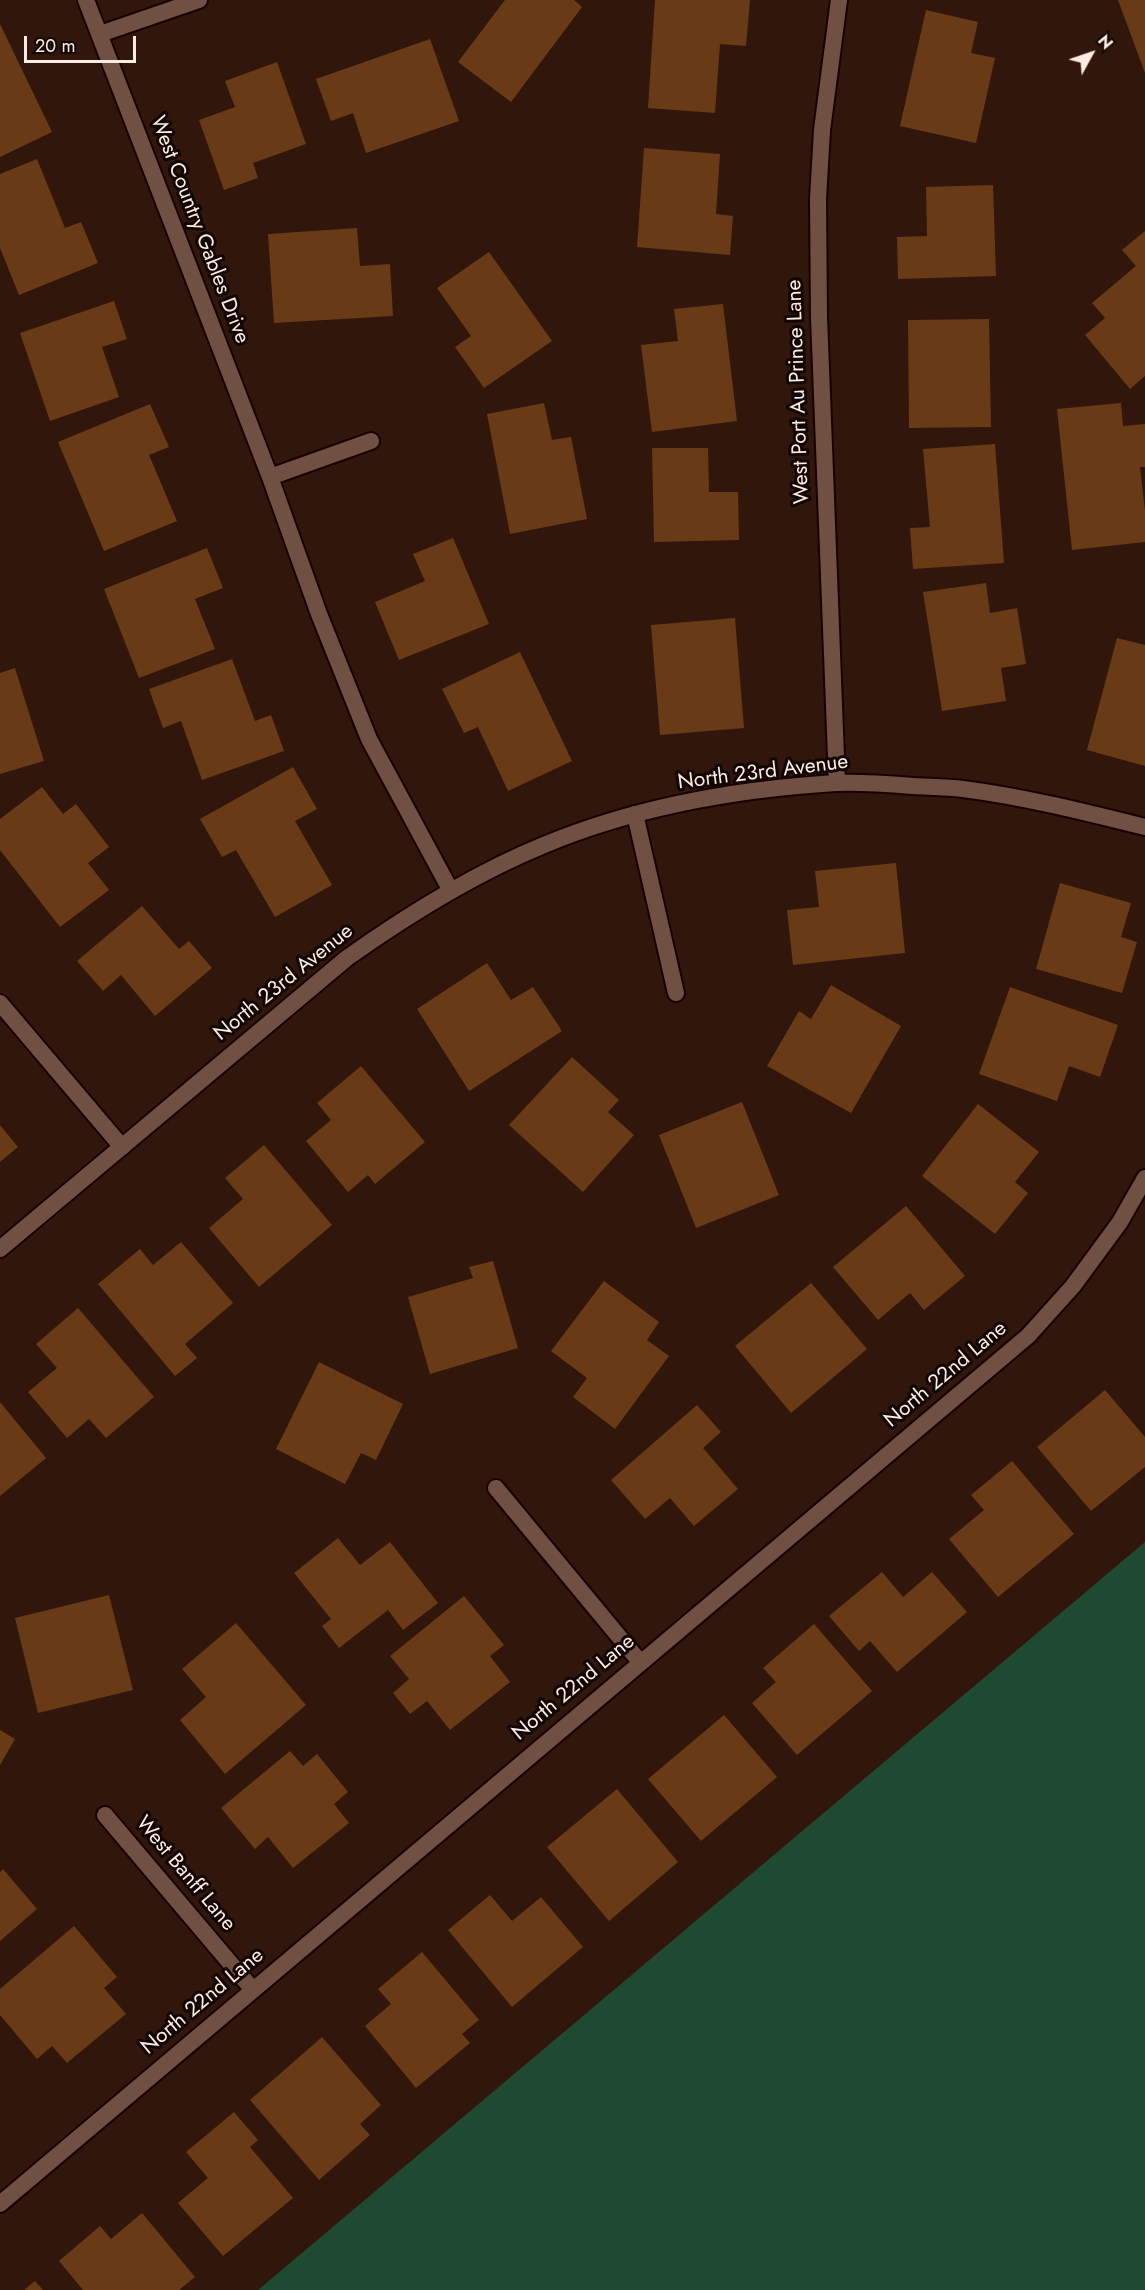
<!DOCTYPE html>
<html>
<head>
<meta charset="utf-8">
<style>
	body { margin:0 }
	#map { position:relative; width:1145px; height:2290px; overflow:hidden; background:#31160b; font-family:Jost,sans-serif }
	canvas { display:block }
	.north { position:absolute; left:1061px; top:24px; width:60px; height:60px; -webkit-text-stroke:4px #110603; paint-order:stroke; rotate:50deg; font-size:16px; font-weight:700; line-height:24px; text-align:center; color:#ffebe3 }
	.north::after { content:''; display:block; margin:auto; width:21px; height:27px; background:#ffebe3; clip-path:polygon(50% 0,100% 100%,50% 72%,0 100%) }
	.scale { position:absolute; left:24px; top:36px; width:112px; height:27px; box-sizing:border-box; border:3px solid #ffebe3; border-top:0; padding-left:8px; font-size:18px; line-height:21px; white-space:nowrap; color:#ffebe3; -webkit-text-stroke:4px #110603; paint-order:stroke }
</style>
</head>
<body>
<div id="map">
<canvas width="1145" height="2290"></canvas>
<div class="north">N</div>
<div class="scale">20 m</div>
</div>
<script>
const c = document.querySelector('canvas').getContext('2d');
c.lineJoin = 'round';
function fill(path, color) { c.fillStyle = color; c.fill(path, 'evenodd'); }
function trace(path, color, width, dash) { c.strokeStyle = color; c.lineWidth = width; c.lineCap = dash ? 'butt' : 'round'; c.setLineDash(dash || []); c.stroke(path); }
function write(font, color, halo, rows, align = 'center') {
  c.font = font + ' Jost,sans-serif'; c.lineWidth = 6; c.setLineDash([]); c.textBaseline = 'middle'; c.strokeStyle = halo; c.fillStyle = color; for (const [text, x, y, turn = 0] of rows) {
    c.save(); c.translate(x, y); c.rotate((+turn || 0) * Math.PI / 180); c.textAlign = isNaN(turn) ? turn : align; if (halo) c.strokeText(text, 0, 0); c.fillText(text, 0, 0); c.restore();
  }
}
const green = new Path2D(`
	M1145,1542V2290H258Z`);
const building = new Path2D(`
	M505,0H574L582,7L511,102L458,62Z
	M655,0H750L746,46L720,44L715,113L648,108Z
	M1118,0H1145V73Z
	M926,10L978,22L971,53L995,58L976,143L900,126Z
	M0,24L52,132L0,157Z
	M430,39L459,121L366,153L353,113L331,121L316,79Z
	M277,62L306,144L253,163L258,178L224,190L199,120L235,107L225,81Z
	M644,148L720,154L716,214L733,216L730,255L637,247Z
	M37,159L65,228L81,222L98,263L19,295L0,248V174Z
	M993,185L996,276L898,279L897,237L927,236L926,187Z
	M357,228L360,266L390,264L393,316L274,323L268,234Z
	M1145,231V376L1130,389L1085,335L1105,318L1092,303L1136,266L1122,250Z
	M489,252L552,341L484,388L455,347L471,336L437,288Z
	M114,301L127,339L102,347L119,397L50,421L20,333Z
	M723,304L737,421L652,432L641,345L678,341L674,309Z
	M989,319L991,427L909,428L908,320Z
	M544,403L552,440L571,437L587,519L510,534L487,414Z
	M1121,403L1123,426L1145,424V467H1140L1145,511V542L1072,550L1057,409Z
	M150,404L169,447L149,455L177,521L104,551L58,442Z
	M995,444L1004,563L913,569L910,528L930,527L923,449Z
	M652,448H708L709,492H738L739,540L654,542Z
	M453,538L489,624L399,660L375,602L425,581L413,554Z
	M207,548L223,588L195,599L215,649L139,678L104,589Z
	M986,583L990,613L1017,608L1026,664L1001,668L1006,701L942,711L923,592Z
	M735,618L744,728L660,735L651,625Z
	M1117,638L1145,645V766L1087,750Z
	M520,652L572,761L508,791L478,727L464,733L442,689Z
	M232,659L255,721L271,715L284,751L202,780L181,721L163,728L149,689Z
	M15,668L44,761L0,774V673Z
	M293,767L317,809L295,821L332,885L275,917L236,850L222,857L200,819Z
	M42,787L63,814L76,804L109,847L88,863L109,890L60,927L0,850V819Z
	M896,863L905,953L793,965L787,910L819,907L815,871Z
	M1060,883L1131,903L1121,937L1137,942L1122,993L1036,969Z
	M142,906L179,949L189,941L212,968L155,1016L121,975L103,991L77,961Z
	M487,963L511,1000L533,987L562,1031L469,1091L417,1009Z
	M831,985L901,1026L851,1113L767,1066L799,1011L811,1019Z
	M1010,987L1118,1025L1100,1077L1069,1066L1057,1101L979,1074Z
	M572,1057L619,1100L608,1112L634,1135L583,1192L509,1125Z
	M361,1066L425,1142L375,1184L368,1175L348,1192L306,1141L331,1120L317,1103Z
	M742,1102L779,1195L696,1228L659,1135Z
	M978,1104L1039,1152L1015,1182L1028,1193L995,1234L922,1176Z
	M0,1125L18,1147L0,1162Z
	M264,1145L332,1225L259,1287L209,1228L243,1199L225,1178Z
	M906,1206L965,1276L924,1310L910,1293L878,1320L833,1267Z
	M181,1242L233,1303L185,1344L197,1358L175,1376L98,1284L140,1249L153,1265Z
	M493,1261L518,1348L430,1374L408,1297L473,1278L469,1267Z
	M604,1281L659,1322L647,1340L669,1356L615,1429L573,1397L587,1378L551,1351Z
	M811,1283L867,1349L791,1413L735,1346Z
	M78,1308L154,1397L106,1438L89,1419L67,1438L28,1392L57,1368L36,1344Z
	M319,1362L403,1404L376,1460L361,1453L345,1484L276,1449Z
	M1105,1390L1145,1437V1467L1091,1511L1037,1447Z
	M0,1402L46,1458L0,1496Z
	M697,1405L721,1432L703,1448L738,1489L694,1526L670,1498L645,1519L611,1480Z
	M1012,1461L1074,1534L998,1597L949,1539L984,1510L971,1495Z
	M338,1538L360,1565L390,1542L438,1603L403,1630L388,1610L339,1648L322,1626L331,1619L294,1573Z
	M882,1572L903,1597L932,1572L967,1612L897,1672L870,1641L859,1651L829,1616Z
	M109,1595L133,1690L38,1713L15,1618Z
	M464,1596L504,1645L490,1656L510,1682L450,1730L427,1701L410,1714L393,1693L409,1679L390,1656Z
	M236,1623L306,1705L225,1774L180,1720L206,1697L182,1669Z
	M814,1624L872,1691L797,1755L752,1703L776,1682L763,1668Z
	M724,1715L777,1777L701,1841L648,1779Z
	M0,1730L15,1739L0,1765Z
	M290,1751L303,1766L317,1754L348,1792L334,1804L349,1823L293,1868L268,1837L255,1849L221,1808Z
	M617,1789L678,1862L609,1921L547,1847Z
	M3,1869L37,1909L0,1941V1872Z
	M490,1895L512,1921L541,1897L583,1947L512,2007L448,1930Z
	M74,1926L117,1977L104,1988L126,2014L67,2063L52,2046L37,2059L0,2015V1989Z
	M422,1952L479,2020L462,2034L470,2043L416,2088L365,2026L391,2004L378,1989Z
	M322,2037L381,2105L360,2124L370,2135L319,2180L250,2100Z
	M234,2112L258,2140L250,2147L293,2198L223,2256L178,2203L208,2178L186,2152Z
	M142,2213L195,2277L179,2290H83L59,2261L100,2226L111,2239Z
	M35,2281L43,2290H24Z`);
const minor = new Path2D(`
	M86,0L270,477L319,614L369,739L451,891
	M100,34L199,0
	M270,477L371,441
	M837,783L819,317L818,199L822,130L839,0
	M635,814L676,993
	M0,1003L122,1147
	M496,1488L640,1662
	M105,1815L253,1990
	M0,2204L1028,1336L1073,1286L1120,1222L1145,1178`);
const tertiary = new Path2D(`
	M0,1249L347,958C409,914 473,874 544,845C635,807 738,789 836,783C861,782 888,784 913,786C930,787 946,787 963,789C1025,797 1085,812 1145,827`);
const streetNames = [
	["West Country Gables Drive",199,230,69],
	["West Port Au Prince Lane",799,392,-92],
	["North 23rd Avenue",763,773,-7],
	["North 23rd Avenue",284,983,-39],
	["North 22nd Lane",946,1375,-40],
	["North 22nd Lane",574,1688,-40],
	["West Banff Lane",185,1874,50],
	["North 22nd Lane",203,2002,-40]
];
fill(green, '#1e4a31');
fill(building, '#683b16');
trace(minor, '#180200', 20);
trace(tertiary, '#180200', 20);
trace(minor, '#705043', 16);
trace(tertiary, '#705043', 16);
write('21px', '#ffebe3', '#110603', streetNames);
</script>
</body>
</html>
